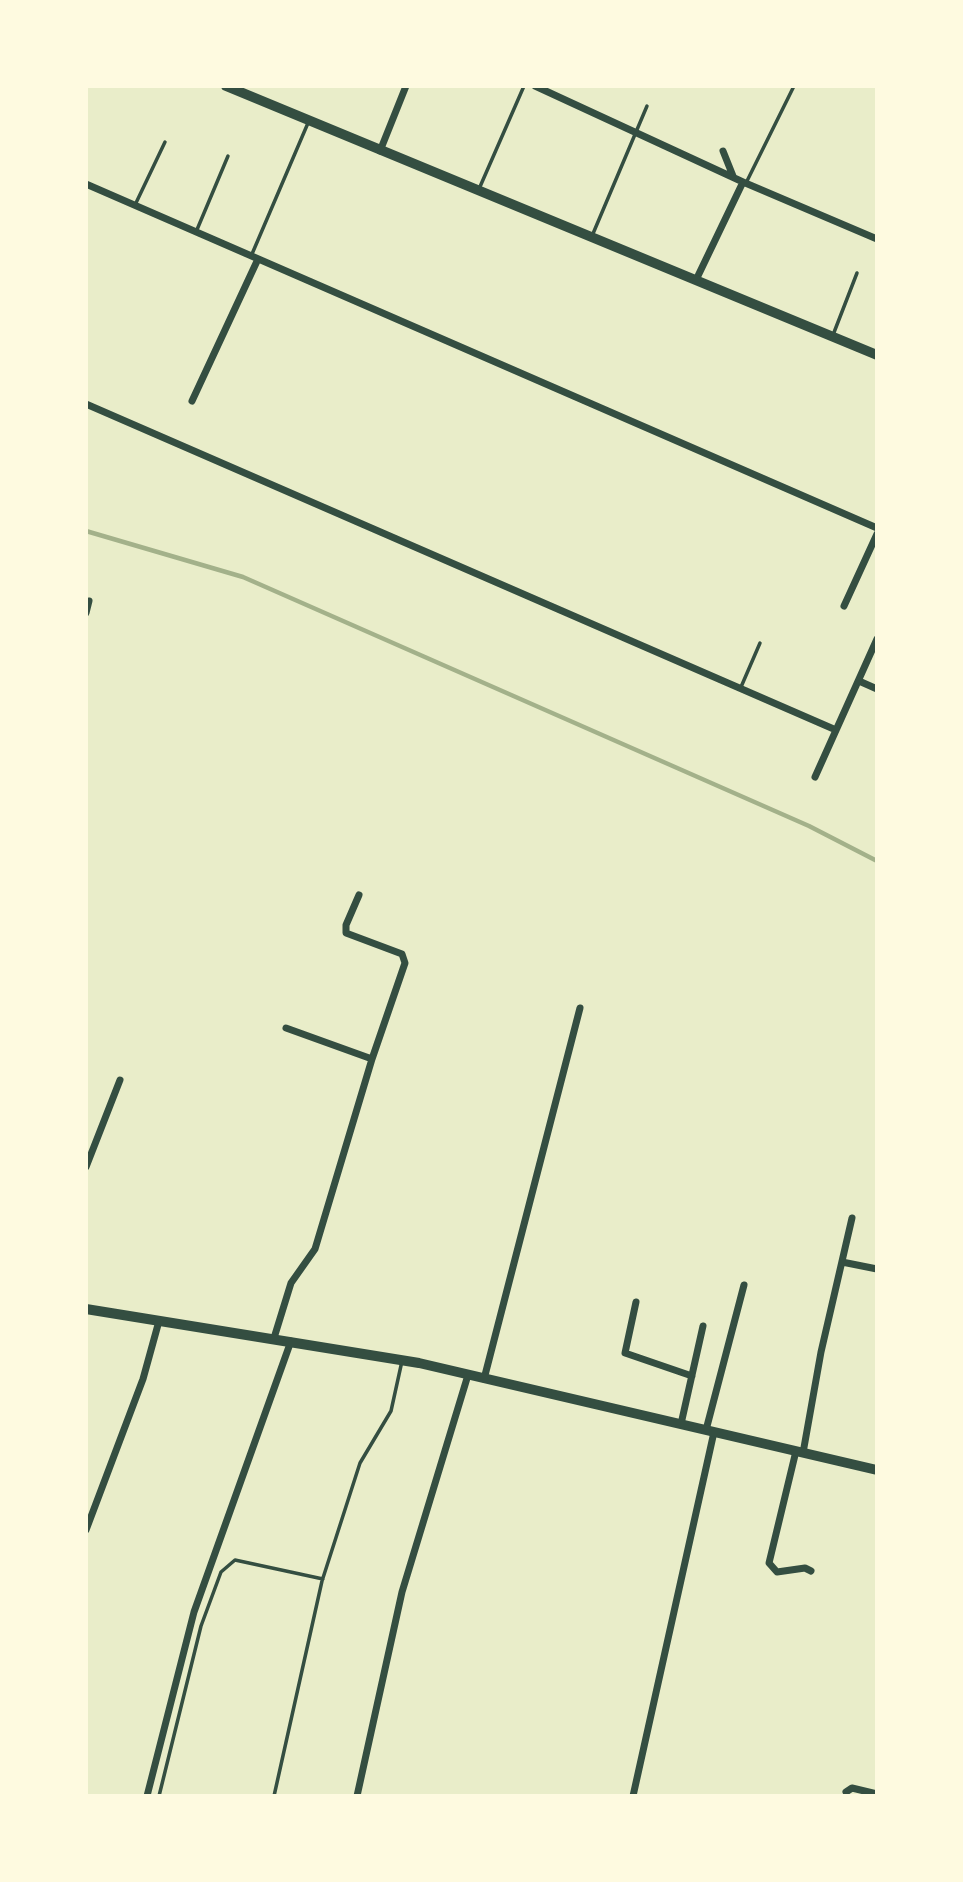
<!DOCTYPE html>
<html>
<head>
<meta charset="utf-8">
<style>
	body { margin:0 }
	#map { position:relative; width:963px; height:1882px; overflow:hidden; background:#e9edc9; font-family:"Alegreya Sans",sans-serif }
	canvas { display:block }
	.frame { position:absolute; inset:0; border:88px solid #fefae0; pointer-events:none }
</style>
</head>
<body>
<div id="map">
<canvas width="963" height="1882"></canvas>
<div class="frame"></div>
</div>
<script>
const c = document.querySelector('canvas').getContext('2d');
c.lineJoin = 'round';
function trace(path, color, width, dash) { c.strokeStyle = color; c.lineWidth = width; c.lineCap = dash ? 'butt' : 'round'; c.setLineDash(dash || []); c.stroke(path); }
const stream = new Path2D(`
	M86,531L243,577L809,826L877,861`);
const service = new Path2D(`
	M747,181L794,86
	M479,189L524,86
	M135,205L165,142
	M196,232L228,156
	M592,236L647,106
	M252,254L308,123
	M833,335L857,273
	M741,687L760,643
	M159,1796L201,1626L221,1572L235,1560L323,1579
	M274,1796L322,1581L360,1463L391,1411L402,1361`);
const minor = new Path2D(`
	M535,86L743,182L877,239
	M380,151L406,86
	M723,151L733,176
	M86,184L877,528
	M696,280L743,182
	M192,401L258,259
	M86,404L836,730
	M844,606L877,534
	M86,613L89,601
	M859,681L877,689
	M815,777L877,639
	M286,1028L372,1059
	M86,1167L120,1080
	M842,1262L877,1269
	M636,1302L625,1353L692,1376
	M274,1338L291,1283L315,1249L372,1059L405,963L402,954L346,933V925L359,895
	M484,1379L580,1008
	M681,1424L703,1326
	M706,1430L744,1285
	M796,1451L769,1563L777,1572L805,1568L811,1571
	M803,1453L821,1352L852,1218
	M86,1530L143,1379L159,1321
	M846,1792L852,1788L877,1794
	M147,1796L194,1612L291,1341
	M357,1796L402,1592L468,1375
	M633,1796L714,1432`);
const tertiary = new Path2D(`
	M226,86L877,355`);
const secondary = new Path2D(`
	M86,1309L419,1363L877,1470`);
trace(stream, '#a3b18a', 4.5);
trace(service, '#344e41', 3.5);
trace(minor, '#344e41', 7);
trace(tertiary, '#344e41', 10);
trace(secondary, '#344e41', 10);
</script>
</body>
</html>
